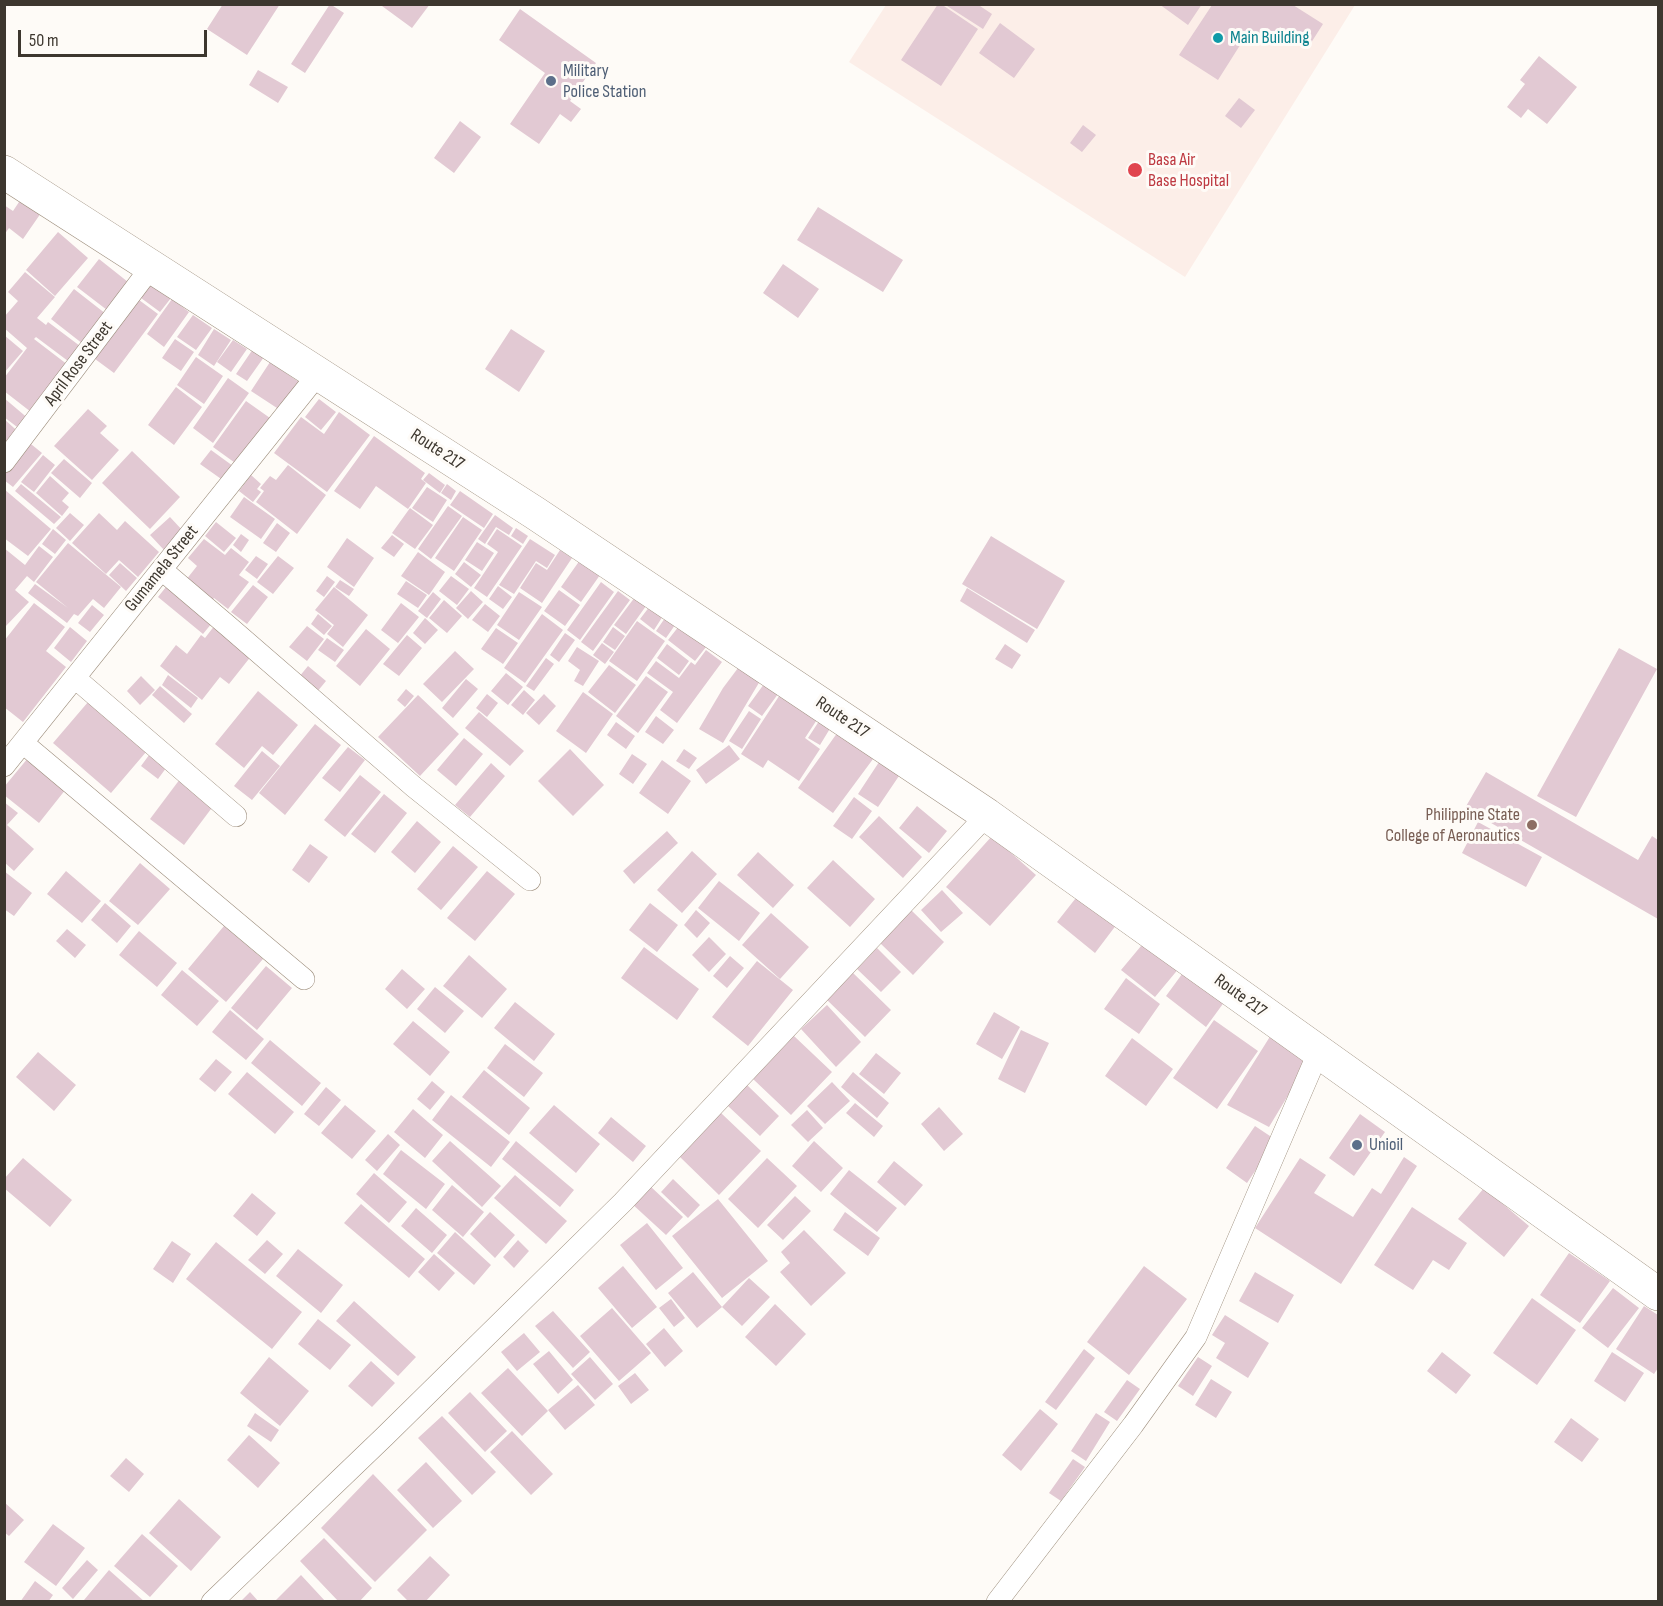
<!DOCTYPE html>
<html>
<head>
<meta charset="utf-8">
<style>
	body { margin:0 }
	#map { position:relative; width:1663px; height:1606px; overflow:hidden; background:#fefbf7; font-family:"Sofia Sans Condensed",sans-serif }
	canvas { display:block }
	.frame { position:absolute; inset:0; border:6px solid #3d372f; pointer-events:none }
	.scale { position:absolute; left:18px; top:30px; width:189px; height:27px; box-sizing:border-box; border:3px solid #3d372f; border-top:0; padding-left:8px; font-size:18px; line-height:21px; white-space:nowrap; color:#3d372f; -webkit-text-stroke:4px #fefbf7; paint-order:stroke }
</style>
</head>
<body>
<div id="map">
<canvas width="1663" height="1606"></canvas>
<div class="frame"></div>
<div class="scale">50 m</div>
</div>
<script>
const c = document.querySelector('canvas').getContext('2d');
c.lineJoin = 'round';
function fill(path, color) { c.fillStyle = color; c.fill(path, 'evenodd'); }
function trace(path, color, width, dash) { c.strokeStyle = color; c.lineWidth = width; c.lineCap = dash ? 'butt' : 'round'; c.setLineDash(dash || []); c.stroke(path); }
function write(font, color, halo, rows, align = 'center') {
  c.font = font + ' "Sofia Sans Condensed",sans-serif'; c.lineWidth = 6; c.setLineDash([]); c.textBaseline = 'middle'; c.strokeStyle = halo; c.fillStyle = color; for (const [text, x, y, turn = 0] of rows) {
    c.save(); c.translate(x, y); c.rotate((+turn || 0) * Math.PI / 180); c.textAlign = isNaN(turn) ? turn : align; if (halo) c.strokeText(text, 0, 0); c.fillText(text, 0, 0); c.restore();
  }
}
const medical = new Path2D(`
	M886,5H1355L1185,277L849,62Z`);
const building = new Path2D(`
	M223,4H280L247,55L207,29Z
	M330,4L344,13L305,73L291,64Z
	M383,4H430L412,28L382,6Z
	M938,4H941L978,29L941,86L901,60Z
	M944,4H977L992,14L983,29Z
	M1159,4H1202L1188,25Z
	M1212,5H1293L1323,24L1309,46L1280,27L1268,44L1249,31L1218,80L1179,55Z
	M520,9L596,63L570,101L581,109L571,122L560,114L539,144L510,124L545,73L499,40Z
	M1000,23L1035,49L1014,78L979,53Z
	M1539,56L1577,87L1547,124L1528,109L1521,118L1507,107L1525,84L1520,80Z
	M258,70L288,87L278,103L249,85Z
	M1239,98L1255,110L1241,128L1225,116Z
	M460,121L481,137L454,173L434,158Z
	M1083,125L1096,135L1082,152L1070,143Z
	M21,199L41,213L23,239L9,228L4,235V205L13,211Z
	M818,207L903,260L883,292L797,240Z
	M58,232L88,258L55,296L26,270Z
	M99,259L128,282L107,310L77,287Z
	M783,264L819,289L798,318L763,293Z
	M25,272L55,297L37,318L46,325L48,322L80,346L68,361L36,337L34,339L68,365L31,412L4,391V378L27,348L4,328V317L18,301L8,292Z
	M148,280L171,298L160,312L137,295Z
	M74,289L106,314L83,344L51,319Z
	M135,297L158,314L114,373L91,356Z
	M172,299L189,312L164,347L147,334Z
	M193,315L212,328L196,350L177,337Z
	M214,329L231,340L214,366L198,355Z
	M511,329L545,351L519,392L485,369Z
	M4,335L23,351L4,373Z
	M175,339L194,352L181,371L162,358Z
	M233,340L247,349L231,372L217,362Z
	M253,349L264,357L247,381L236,374Z
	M196,357L223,376L204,404L177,385Z
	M270,362L299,382L280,410L251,391Z
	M228,378L249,393L213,443L193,428Z
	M176,387L202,407L174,445L148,425Z
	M4,398L30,420L21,430L4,417Z
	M319,399L336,412L321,430L305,417Z
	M246,401L270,418L238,465L213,447Z
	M88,409L107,426L100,433L119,450L92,480L54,446Z
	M339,412L370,435L327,492L274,453L301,417L324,434Z
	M4,419L23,436L4,457Z
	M374,436L425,473L421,479L426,483L408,509L376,486L360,509L334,491Z
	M26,440L42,453L13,487L4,480V466Z
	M211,450L233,466L224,481L200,464Z
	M132,451L180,497L150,529L102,483Z
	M43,455L55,465L34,492L21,482Z
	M64,459L92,483L80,498L51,473Z
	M288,465L326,495L297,534L256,502L264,491L260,488L270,476L276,480Z
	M429,473L445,485L440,493L423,480Z
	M251,475L261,484L257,489L261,492L253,502L239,491Z
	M50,476L69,493L62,501L69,507L62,516L36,493Z
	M21,484L61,517L54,524L15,491Z
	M447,484L456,491L451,500L441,493Z
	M427,487L447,500L433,522L412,508Z
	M4,489L51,529L28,556L4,538Z
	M460,491L493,514L484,528L450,505Z
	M244,497L275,519L261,539L230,517Z
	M448,506L462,516L431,559L418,549Z
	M410,508L433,525L415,549L392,533Z
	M70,513L84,525L70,541L56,528Z
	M99,513L117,530L125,521L159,552L138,577L119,560L106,574L72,543Z
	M495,515L513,528L509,535L496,527L485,544L478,539Z
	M170,517L183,531L164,550L150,535Z
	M463,517L482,530L454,571L435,558Z
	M216,522L236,538L224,552L205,536Z
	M277,523L290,533L276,552L263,543Z
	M516,528L528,536L523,544L511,536Z
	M53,529L66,540L55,554L42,544Z
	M497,529L522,546L487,597L474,588L498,552L487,544Z
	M241,534L249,540L241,552L233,545Z
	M392,535L404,544L394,557L381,548Z
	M991,536L1065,581L1037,629L962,584Z
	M347,538L374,558L354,587L327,567Z
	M204,539L225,555L231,548L249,562L239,575L249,582L228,609L214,598L208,605L182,585L197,566L188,558Z
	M530,539L555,555L547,568L536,561L514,594L499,585Z
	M477,542L494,553L482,571L465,560Z
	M68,543L121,587L104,608L93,599L78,616L74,614L67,623L28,593L35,584L68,608L36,582Z
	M39,546L53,557L34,582L27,576L15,590L29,602L4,628V548L25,565Z
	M560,550L572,558L542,603L520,588L536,563L547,570Z
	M418,552L445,572L429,595L401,576Z
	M256,556L268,564L257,579L245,570Z
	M278,556L294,568L273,594L257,582Z
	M580,560L600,575L581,602L561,587Z
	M464,562L481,575L471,587L455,574Z
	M120,563L137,578L126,591L109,575Z
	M327,576L335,582L324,597L316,591Z
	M451,576L469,589L457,605L439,591Z
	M340,580L354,589L349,596L335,587Z
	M406,581L427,595L418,608L397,594Z
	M601,582L614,592L580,640L567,630Z
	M253,585L268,597L247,624L231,612Z
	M498,586L512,597L503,609L489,599Z
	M166,587L212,623L203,634L158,597Z
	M334,587L368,615L343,647L327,634L334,625L315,610Z
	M967,588L1035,630L1027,643L960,601Z
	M559,590L580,605L565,626L544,611Z
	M471,591L483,602L468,619L456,608Z
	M618,591L630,600L593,651L581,642Z
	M433,592L441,599L427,618L418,611Z
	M519,592L542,607L519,640L497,625Z
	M635,597L646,606L626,634L614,625Z
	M444,600L462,616L447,633L429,618Z
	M34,603L65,627L46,651L66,667L23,722L4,707V641Z
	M401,603L419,617L398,643L381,630Z
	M485,604L500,616L488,632L472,620Z
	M92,605L104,615L90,632L78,623Z
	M650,606L663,616L654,630L640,619Z
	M318,614L332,626L324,635L311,624Z
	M542,614L563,630L525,683L504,668Z
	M425,618L438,630L425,644L413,633Z
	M665,618L675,625L666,638L656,631Z
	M637,621L665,641L637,681L609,661Z
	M215,625L252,655L229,684L220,677L202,700L160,666L176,645L187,654L201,635L205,638Z
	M307,626L324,639L307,661L289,647Z
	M679,626L706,647L695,661L668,640Z
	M70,627L87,641L71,662L54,648Z
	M613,627L625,636L615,650L603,642Z
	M496,628L518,643L503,664L481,649Z
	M366,629L390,649L360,686L336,666Z
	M565,633L575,640L559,662L550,655Z
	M407,635L422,648L399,676L383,664Z
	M327,638L344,650L335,662L318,650Z
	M602,643L614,652L605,664L593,655Z
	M667,644L689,661L679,675L657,658Z
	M1005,644L1021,655L1012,669L995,659Z
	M577,647L599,661L583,686L574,681L580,670L568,661Z
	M1619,648L1657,669L1576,817L1537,796Z
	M706,650L722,662L677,723L660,710L673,692L647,673L656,661L679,678L691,662L695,665Z
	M455,651L474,669L442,702L423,684Z
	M546,658L554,664L534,691L526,686Z
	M609,665L636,685L615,713L588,692Z
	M308,666L326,681L317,692L299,677Z
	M738,668L760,681L723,743L699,729L723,688Z
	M506,673L523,687L508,705L491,691Z
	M168,675L198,698L191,708L162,685Z
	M141,676L155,690L140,705L127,691Z
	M646,676L668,692L638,733L616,716Z
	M466,679L478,689L453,718L442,708Z
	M764,684L778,694L762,716L748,706Z
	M160,686L192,714L184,723L152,695Z
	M785,687L822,712L805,738L820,749L799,781L768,760L763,768L741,754Z
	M406,689L414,696L405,707L397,700Z
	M524,690L535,700L523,715L511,705Z
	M258,691L298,725L273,755L262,746L244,768L215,744Z
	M583,692L613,714L586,753L556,731Z
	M487,694L498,703L487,717L476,708Z
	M544,694L556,706L539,725L526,713Z
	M94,695L152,745L111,793L53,743Z
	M418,695L459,734L420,776L378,737Z
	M749,711L761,719L742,749L729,741Z
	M479,712L524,751L510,766L465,728Z
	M823,715L834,722L820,745L808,738Z
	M656,716L674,730L663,744L645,732Z
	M616,722L635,736L626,749L607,735Z
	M315,724L341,745L285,815L259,793Z
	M840,729L876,755L833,813L798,788Z
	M464,738L483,754L456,786L437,770Z
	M729,745L740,759L706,784L696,770Z
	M348,747L365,760L340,792L322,778Z
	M570,749L604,785L573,816L538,781Z
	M684,749L697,758L689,769L676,761Z
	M152,751L169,764L158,779L141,766Z
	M262,751L280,766L252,800L234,786Z
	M632,754L647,764L633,784L619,774Z
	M883,756L903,770L878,807L858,794Z
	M28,758L66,789L39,823L4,795V787Z
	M662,760L691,781L668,814L639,793Z
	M491,763L505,776L470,817L455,805Z
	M1486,772L1638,860L1652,836L1658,840V919L1465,808Z
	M183,775L217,801L184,845L150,819Z
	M360,775L381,792L345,837L324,820Z
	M384,794L407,813L375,853L351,834Z
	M854,797L872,811L852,839L833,826Z
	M4,802L18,813L7,825L34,849L14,871L4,862Z
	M917,806L947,831L929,853L899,828Z
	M879,816L922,857L903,878L859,837Z
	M417,821L441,842L415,873L391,852Z
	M1478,822L1542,857L1526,887L1462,853Z
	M667,831L678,843L634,884L623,871Z
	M992,836L1036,875L990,926L946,887Z
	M310,844L328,857L309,883L292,870Z
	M453,846L478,867L441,910L417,889Z
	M692,851L717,874L682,913L657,890Z
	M758,852L794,885L773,908L737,875Z
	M833,860L875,899L850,927L807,888Z
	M140,863L170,889L138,925L109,901Z
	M4,871L32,893L14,916L4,909Z
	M66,871L101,901L82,923L47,894Z
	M487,871L515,894L475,941L447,918Z
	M719,881L760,913L739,941L698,908Z
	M942,890L963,913L941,932L921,910Z
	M1079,894L1117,924L1095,953L1057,922Z
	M105,903L131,926L117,943L91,920Z
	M650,903L678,925L657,952L629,930Z
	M696,910L710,923L697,938L684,925Z
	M911,910L944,942L913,975L879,942Z
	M771,913L809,947L780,979L742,945Z
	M224,926L263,959L226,1002L188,969Z
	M67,929L86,945L75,958L56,941Z
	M139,931L177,963L157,987L119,955Z
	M709,937L726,954L709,972L692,955Z
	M1146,940L1180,967L1155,997L1121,970Z
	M644,947L699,989L677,1020L621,978Z
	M877,948L901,972L881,992L857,969Z
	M469,955L507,989L482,1018L443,986Z
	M730,956L744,968L727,988L713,976Z
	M757,961L793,990L748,1046L712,1017Z
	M266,966L292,988L257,1030L231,1008Z
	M402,969L425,989L407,1009L385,989Z
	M182,970L219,1001L197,1026L161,995Z
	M1185,970L1225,1001L1206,1027L1166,996Z
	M851,971L891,1010L865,1037L825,998Z
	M1126,978L1160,1004L1139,1034L1104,1009Z
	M435,987L464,1011L445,1033L417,1009Z
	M515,1002L555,1034L534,1061L494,1028Z
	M827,1005L861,1042L836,1067L801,1029Z
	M230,1010L264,1039L246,1060L212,1032Z
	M994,1012L1020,1027L1002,1059L976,1044Z
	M1214,1020L1258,1051L1217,1109L1173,1078Z
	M413,1021L450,1052L430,1076L393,1044Z
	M1276,1027L1313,1054L1269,1127L1227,1105Z
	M1021,1030L1049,1043L1025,1093L998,1079Z
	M794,1036L832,1072L791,1115L753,1079Z
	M1132,1038L1173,1069L1146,1106L1105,1076Z
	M270,1040L321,1083L302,1106L251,1063Z
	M505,1044L543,1073L524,1097L487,1068Z
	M38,1052L76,1085L54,1111L16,1077Z
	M876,1053L901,1073L884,1094L859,1074Z
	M216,1059L232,1072L215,1092L199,1079Z
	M484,1070L530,1108L509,1135L462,1097Z
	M247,1072L294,1112L275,1134L228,1094Z
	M853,1072L889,1103L877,1118L841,1087Z
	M432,1081L445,1092L430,1110L417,1099Z
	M832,1082L850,1101L825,1124L807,1106Z
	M747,1085L779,1116L760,1136L728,1106Z
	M326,1087L341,1100L319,1126L304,1114Z
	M451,1095L510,1142L491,1167L432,1120Z
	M855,1103L883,1126L874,1137L846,1113Z
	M345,1105L376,1131L352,1159L321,1133Z
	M554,1105L600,1144L576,1173L529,1133Z
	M939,1107L963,1134L944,1151L921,1124Z
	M413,1109L443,1135L425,1158L394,1132Z
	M807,1110L823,1128L808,1142L791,1125Z
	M721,1113L761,1151L719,1195L680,1157Z
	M1360,1114L1385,1132L1354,1176L1329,1158Z
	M611,1117L646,1146L633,1162L598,1133Z
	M1255,1126L1276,1140L1247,1183L1226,1168Z
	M388,1134L400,1145L377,1171L365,1160Z
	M450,1141L501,1186L482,1207L432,1161Z
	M516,1141L574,1190L560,1207L502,1159Z
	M814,1141L843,1168L821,1192L792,1166Z
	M401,1150L445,1184L426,1209L383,1174Z
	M1404,1157L1417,1166L1341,1284L1255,1228L1300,1158L1326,1175L1314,1193L1353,1217L1372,1188L1381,1194Z
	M23,1158L72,1200L50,1227L4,1188V1179Z
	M767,1158L797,1186L758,1228L728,1199Z
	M894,1161L923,1185L905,1206L877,1182Z
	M849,1170L897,1208L877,1232L830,1194Z
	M374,1173L407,1202L389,1223L356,1194Z
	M515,1175L567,1221L546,1244L494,1198Z
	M673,1179L700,1205L688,1218L661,1192Z
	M452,1185L484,1212L463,1237L432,1210Z
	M649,1185L683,1217L666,1235L631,1203Z
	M1484,1188L1529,1226L1504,1257L1458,1219Z
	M252,1193L276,1213L257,1236L233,1216Z
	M795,1196L811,1211L783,1240L767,1225Z
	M718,1199L768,1261L722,1298L672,1236Z
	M361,1204L425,1259L409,1278L344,1223Z
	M1412,1207L1467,1243L1449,1270L1433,1260L1413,1290L1374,1265Z
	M416,1208L447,1235L432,1253L401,1226Z
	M490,1212L515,1235L495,1258L470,1234Z
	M845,1212L880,1238L868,1256L833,1230Z
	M647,1223L683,1268L656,1290L620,1245Z
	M804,1230L846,1273L811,1306L780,1272L790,1263L781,1252Z
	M455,1232L491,1265L474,1285L437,1253Z
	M267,1240L283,1254L265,1274L248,1260Z
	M518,1240L529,1251L514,1268L503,1257Z
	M172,1241L191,1254L173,1283L153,1269Z
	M216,1242L302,1312L272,1349L186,1279Z
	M298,1249L343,1285L321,1313L276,1276Z
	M1569,1253L1610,1281L1580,1323L1540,1295Z
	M434,1254L455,1273L439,1291L418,1272Z
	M623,1266L657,1307L632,1328L598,1288Z
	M1144,1266L1187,1299L1129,1375L1087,1342Z
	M693,1272L722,1307L697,1328L668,1293Z
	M1255,1272L1294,1295L1278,1323L1239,1301Z
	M749,1278L770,1297L742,1326L722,1307Z
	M1613,1288L1639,1308L1608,1348L1582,1328Z
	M1532,1298L1576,1330L1537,1385L1493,1353Z
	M671,1299L685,1318L674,1327L659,1308Z
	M354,1301L416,1357L398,1376L336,1321Z
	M775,1304L806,1334L776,1366L745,1337Z
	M1644,1306L1658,1315V1368L1654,1374L1616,1349Z
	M612,1308L651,1353L619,1381L580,1336Z
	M553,1311L590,1352L573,1368L535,1326Z
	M1225,1315L1269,1343L1248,1378L1216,1358L1225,1343L1212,1335Z
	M318,1319L351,1345L330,1370L298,1344Z
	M664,1328L683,1351L665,1367L646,1344Z
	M524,1333L540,1352L517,1371L501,1352Z
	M1084,1349L1095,1358L1056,1410L1045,1402Z
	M549,1351L573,1380L558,1394L533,1364Z
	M1442,1352L1471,1375L1456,1394L1427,1371Z
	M1612,1352L1644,1373L1625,1402L1594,1381Z
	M269,1357L309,1391L280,1426L240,1393Z
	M590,1357L613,1384L595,1400L571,1374Z
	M1198,1357L1212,1366L1193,1396L1178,1386Z
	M371,1361L395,1383L372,1407L348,1386Z
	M508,1368L548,1411L522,1436L481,1393Z
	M635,1373L649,1390L631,1404L618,1386Z
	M1211,1379L1232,1392L1216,1418L1195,1405Z
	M1127,1380L1140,1389L1117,1421L1104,1412Z
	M578,1385L595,1405L565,1430L548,1410Z
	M470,1392L507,1431L485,1452L448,1413Z
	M1040,1409L1058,1424L1021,1471L1002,1455Z
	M255,1413L279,1430L271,1442L247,1426Z
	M1096,1413L1110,1422L1086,1461L1071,1451Z
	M442,1416L496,1472L472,1495L418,1438Z
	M1571,1418L1599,1439L1582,1462L1554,1442Z
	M512,1431L553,1474L531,1495L490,1452Z
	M249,1435L280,1463L258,1488L227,1460Z
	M126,1458L144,1474L129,1492L110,1476Z
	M1073,1459L1085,1467L1061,1501L1049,1493Z
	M426,1462L462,1501L433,1528L397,1490Z
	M373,1474L427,1530L375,1582L321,1528Z
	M179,1499L221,1537L191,1571L149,1533Z
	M4,1502L24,1520L9,1536L4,1532Z
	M53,1524L85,1548L56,1586L24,1562Z
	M142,1534L178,1566L150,1597L114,1566Z
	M324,1538L372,1588L359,1602H339L300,1561Z
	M430,1556L450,1575L425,1602H409L397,1590Z
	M87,1560L98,1570L73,1599L62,1588Z
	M109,1570L145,1602H86L84,1600Z
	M301,1575L326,1602H274Z
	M35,1581L53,1595L48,1602H20Z
	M250,1592L259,1602H240Z`);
const street = new Path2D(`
	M4,462L152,266
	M162,570L228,626L414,787L530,880
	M75,678L236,816
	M23,743L304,979
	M4,766L319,373
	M212,1602L385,1436L623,1202L987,815
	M997,1602L1133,1425L1196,1337L1318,1053`);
const primary = new Path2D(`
	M4,172L535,513L987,815L1658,1294`);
const markers = [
	[1218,38,6,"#0f9aa8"],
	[551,81,6,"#5c6f8a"],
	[1135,170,8,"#e0444e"],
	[1532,825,6,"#8d6e63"],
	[1357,1145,6,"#5c6f8a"]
];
const cultureNames = [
	["Main Building",1230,38]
];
const serviceNames = [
	["Military",563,71],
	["Police Station",563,92],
	["Unioil",1369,1145]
];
const healthNames = [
	["Basa Air",1148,160],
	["Base Hospital",1148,181]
];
const streetNames = [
	["April Rose Street",79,364,-53],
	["Route 217",437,450,33],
	["Gumamela Street",162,569,-51],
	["Route 217",842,718,34],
	["Route 217",1240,996,36]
];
const educationNames = [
	["Philippine State",1520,815],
	["College of Aeronautics",1520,836]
];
fill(medical, '#fceee8');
fill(building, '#e2c9d3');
trace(street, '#9d8e7d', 22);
trace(primary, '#9d8e7d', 34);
trace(street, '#fff', 21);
trace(primary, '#fff', 33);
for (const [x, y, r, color] of markers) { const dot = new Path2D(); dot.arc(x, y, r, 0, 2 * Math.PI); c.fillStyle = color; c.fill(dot); trace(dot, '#fefbf7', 2); }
write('18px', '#0d838f', '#fefbf7', cultureNames, 'left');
write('18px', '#4e5e75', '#fefbf7', serviceNames, 'left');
write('18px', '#be3a42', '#fefbf7', healthNames, 'left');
write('18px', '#3d372f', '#fefbf7', streetNames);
write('18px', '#785e54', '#fefbf7', educationNames, 'right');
</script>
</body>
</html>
